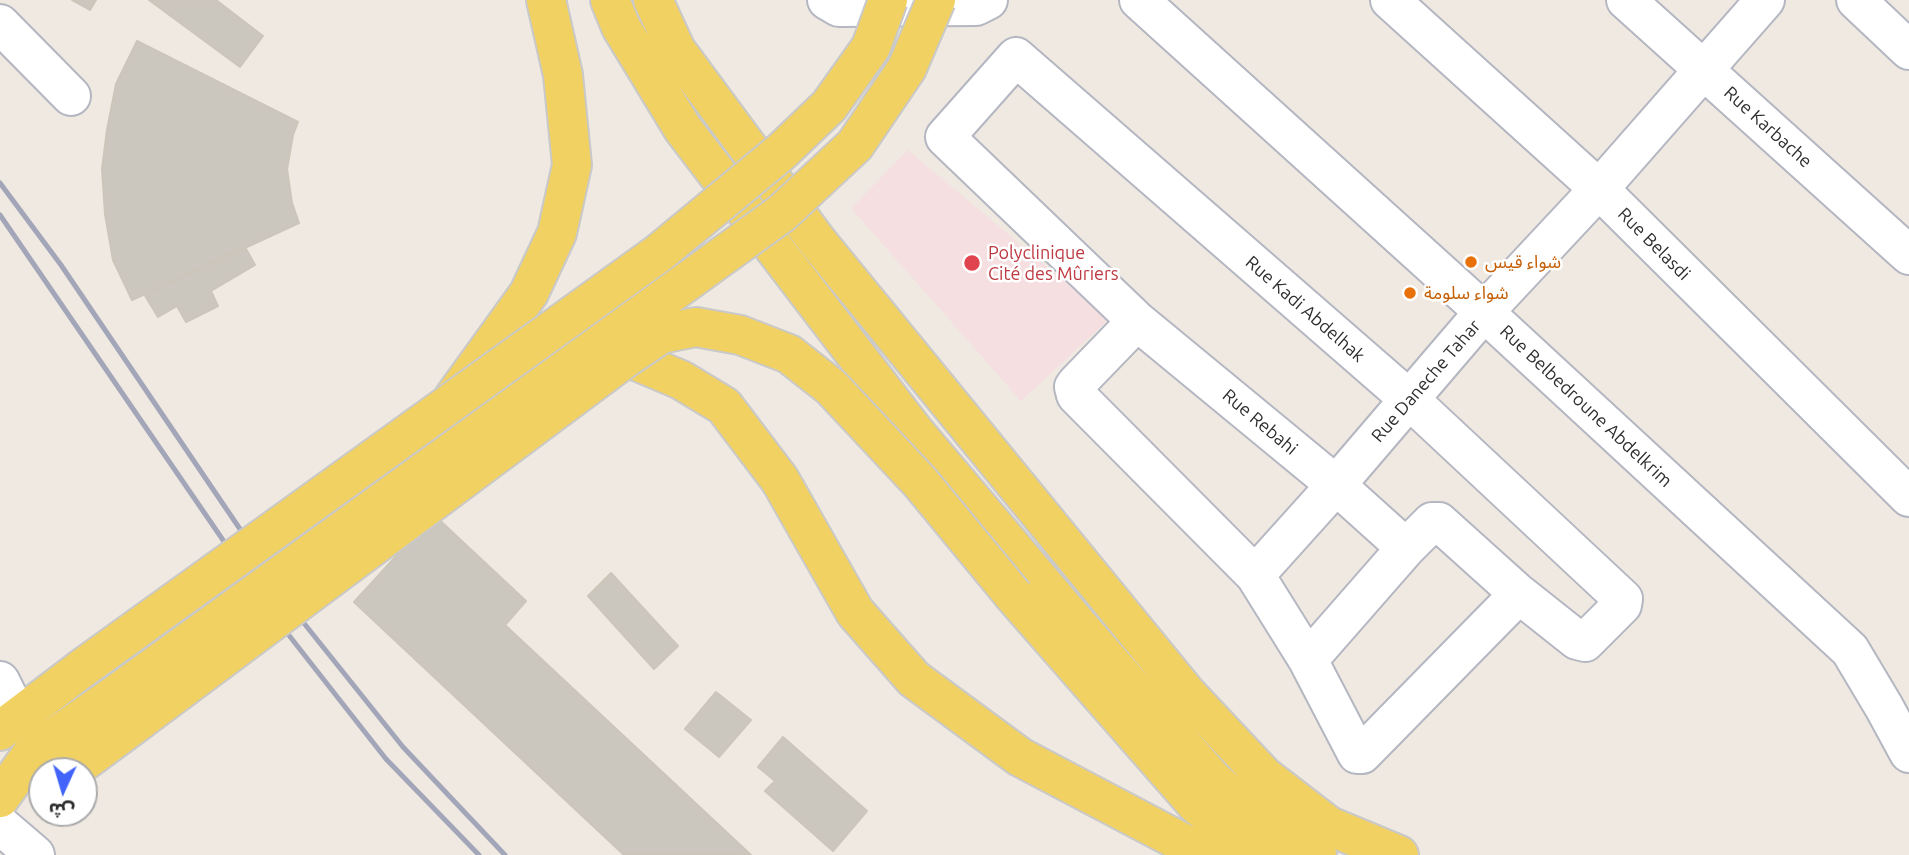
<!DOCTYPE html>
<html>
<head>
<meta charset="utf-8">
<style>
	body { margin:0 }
	#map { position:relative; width:1909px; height:855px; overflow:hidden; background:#efe9e1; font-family:Ubuntu,"Noto Sans Arabic",sans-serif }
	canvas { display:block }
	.north { position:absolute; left:28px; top:757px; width:70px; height:70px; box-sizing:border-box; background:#fff; border:2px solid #ababab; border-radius:50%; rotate:184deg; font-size:19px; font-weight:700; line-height:28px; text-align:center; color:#2e2e2e }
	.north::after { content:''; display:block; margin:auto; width:24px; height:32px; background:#4264fb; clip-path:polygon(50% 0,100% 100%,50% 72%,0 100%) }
</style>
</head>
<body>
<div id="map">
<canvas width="1909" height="855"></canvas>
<div class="north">ش</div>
</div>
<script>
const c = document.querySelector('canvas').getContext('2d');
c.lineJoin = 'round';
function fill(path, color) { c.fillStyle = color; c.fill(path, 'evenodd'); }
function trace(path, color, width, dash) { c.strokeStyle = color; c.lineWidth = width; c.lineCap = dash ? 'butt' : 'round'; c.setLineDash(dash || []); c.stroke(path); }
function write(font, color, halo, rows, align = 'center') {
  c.font = font + ' Ubuntu,"Noto Sans Arabic",sans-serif'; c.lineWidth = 5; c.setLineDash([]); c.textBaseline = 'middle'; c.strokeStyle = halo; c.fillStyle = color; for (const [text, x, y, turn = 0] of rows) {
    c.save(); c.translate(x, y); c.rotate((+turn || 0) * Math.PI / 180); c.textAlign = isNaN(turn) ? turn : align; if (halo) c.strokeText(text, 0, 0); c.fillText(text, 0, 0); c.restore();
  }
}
const medical = new Path2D(`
	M908,150L1109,319L1021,401L851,208Z`);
const building = new Path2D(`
	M72,0H96L90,10Z
	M149,0H216L263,36L240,67Z
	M137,41L298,122L293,135L287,169L292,203L299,223L132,300L113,260L105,214L102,169L107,130L116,84Z
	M245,247L255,265L211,291L218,306L186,322L177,306L158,317L144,294Z
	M434,515L526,601L505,625L751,855H624L354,602Z
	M611,573L678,646L654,669L588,596Z
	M716,692L751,720L719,757L685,729Z
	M783,737L867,811L833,851L765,791L775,781L758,767Z`);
const minor = new Path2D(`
	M827,0L839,7L976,6L988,0
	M1139,0L1484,312L1850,650L1884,707L1909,753
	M1390,0L1599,189L1909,497
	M1626,0L1909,255
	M1856,0L1909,50
	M0,24L71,96
	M1016,57L1410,400L1623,599L1622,605L1585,642L1577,640L1519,594L1439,522H1432L1406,548L1336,485L1137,321L945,137Z
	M1137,321L1077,383L1074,387L1076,395L1255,575L1308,660L1357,754H1362L1519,594
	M1255,575L1336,485L1484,312L1599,189L1765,0
	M1308,660L1406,548
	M0,681L18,717
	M0,825L35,855`);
const major = new Path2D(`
	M610,0L621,27L683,129L914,431L1077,624L1214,781L1270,827L1317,855
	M653,0L676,50L817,241L1187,694L1264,776L1329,826L1399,855
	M627,357L681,380L724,406L780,480L855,612L914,679L1020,757L1191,847L1221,855
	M454,397L529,293L557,233L572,165L563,75L546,0
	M1014,596L1196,804L1231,833L1269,854
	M0,731L84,667
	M71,771L140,720
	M0,798L33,752L122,690`);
const rail = new Path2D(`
	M0,183L61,265L303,622L403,747L505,855
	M0,215L284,629L386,759L479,855`);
const majorBridge = new Path2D(`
	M84,667L659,253L781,152L829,106L871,47L888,0
	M122,690L782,213L855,145L907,68L936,0
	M140,720L627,357L661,334L696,327L740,335L789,354L831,387L920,482L1014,596`);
const markers = [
	[1471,262,7,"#e8710a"],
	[972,263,9,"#e0444e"],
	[1410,293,7,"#e8710a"]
];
const streetNames = [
	["Rue Karbache",1768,127,42],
	["Rue Belasdi",1654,244,45],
	["Rue Kadi Abdelhak",1305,309,41],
	["Rue Daneche Tahar",1426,381,-49],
	["Rue Belbedroune Abdelkrim",1586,406,43],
	["Rue Rebahi",1260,422,40]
];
const healthNames = [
	["Polyclinique",988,253],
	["Cité des Mûriers",988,274]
];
const foodNames = [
	["شواء قيس",1485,262],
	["شواء سلومة",1424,293]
];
fill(medical, '#f5dfe0');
fill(building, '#cbc7bf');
trace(building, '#cbc5ba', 2);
trace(minor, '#b4b7c1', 42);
trace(major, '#c9c9c9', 42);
trace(minor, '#fff', 38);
trace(major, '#f2d163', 38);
trace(rail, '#a3a6b8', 5);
trace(majorBridge, '#c9c9c9', 42, []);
trace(majorBridge, '#f2d163', 38);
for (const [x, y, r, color] of markers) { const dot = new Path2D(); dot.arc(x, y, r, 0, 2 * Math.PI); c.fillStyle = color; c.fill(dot); trace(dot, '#fff', 2.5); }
write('18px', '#2e2e2e', '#fff', streetNames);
write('18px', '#be3a42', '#fff', healthNames, 'left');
write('18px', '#c56008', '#fff', foodNames, 'left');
</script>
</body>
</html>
